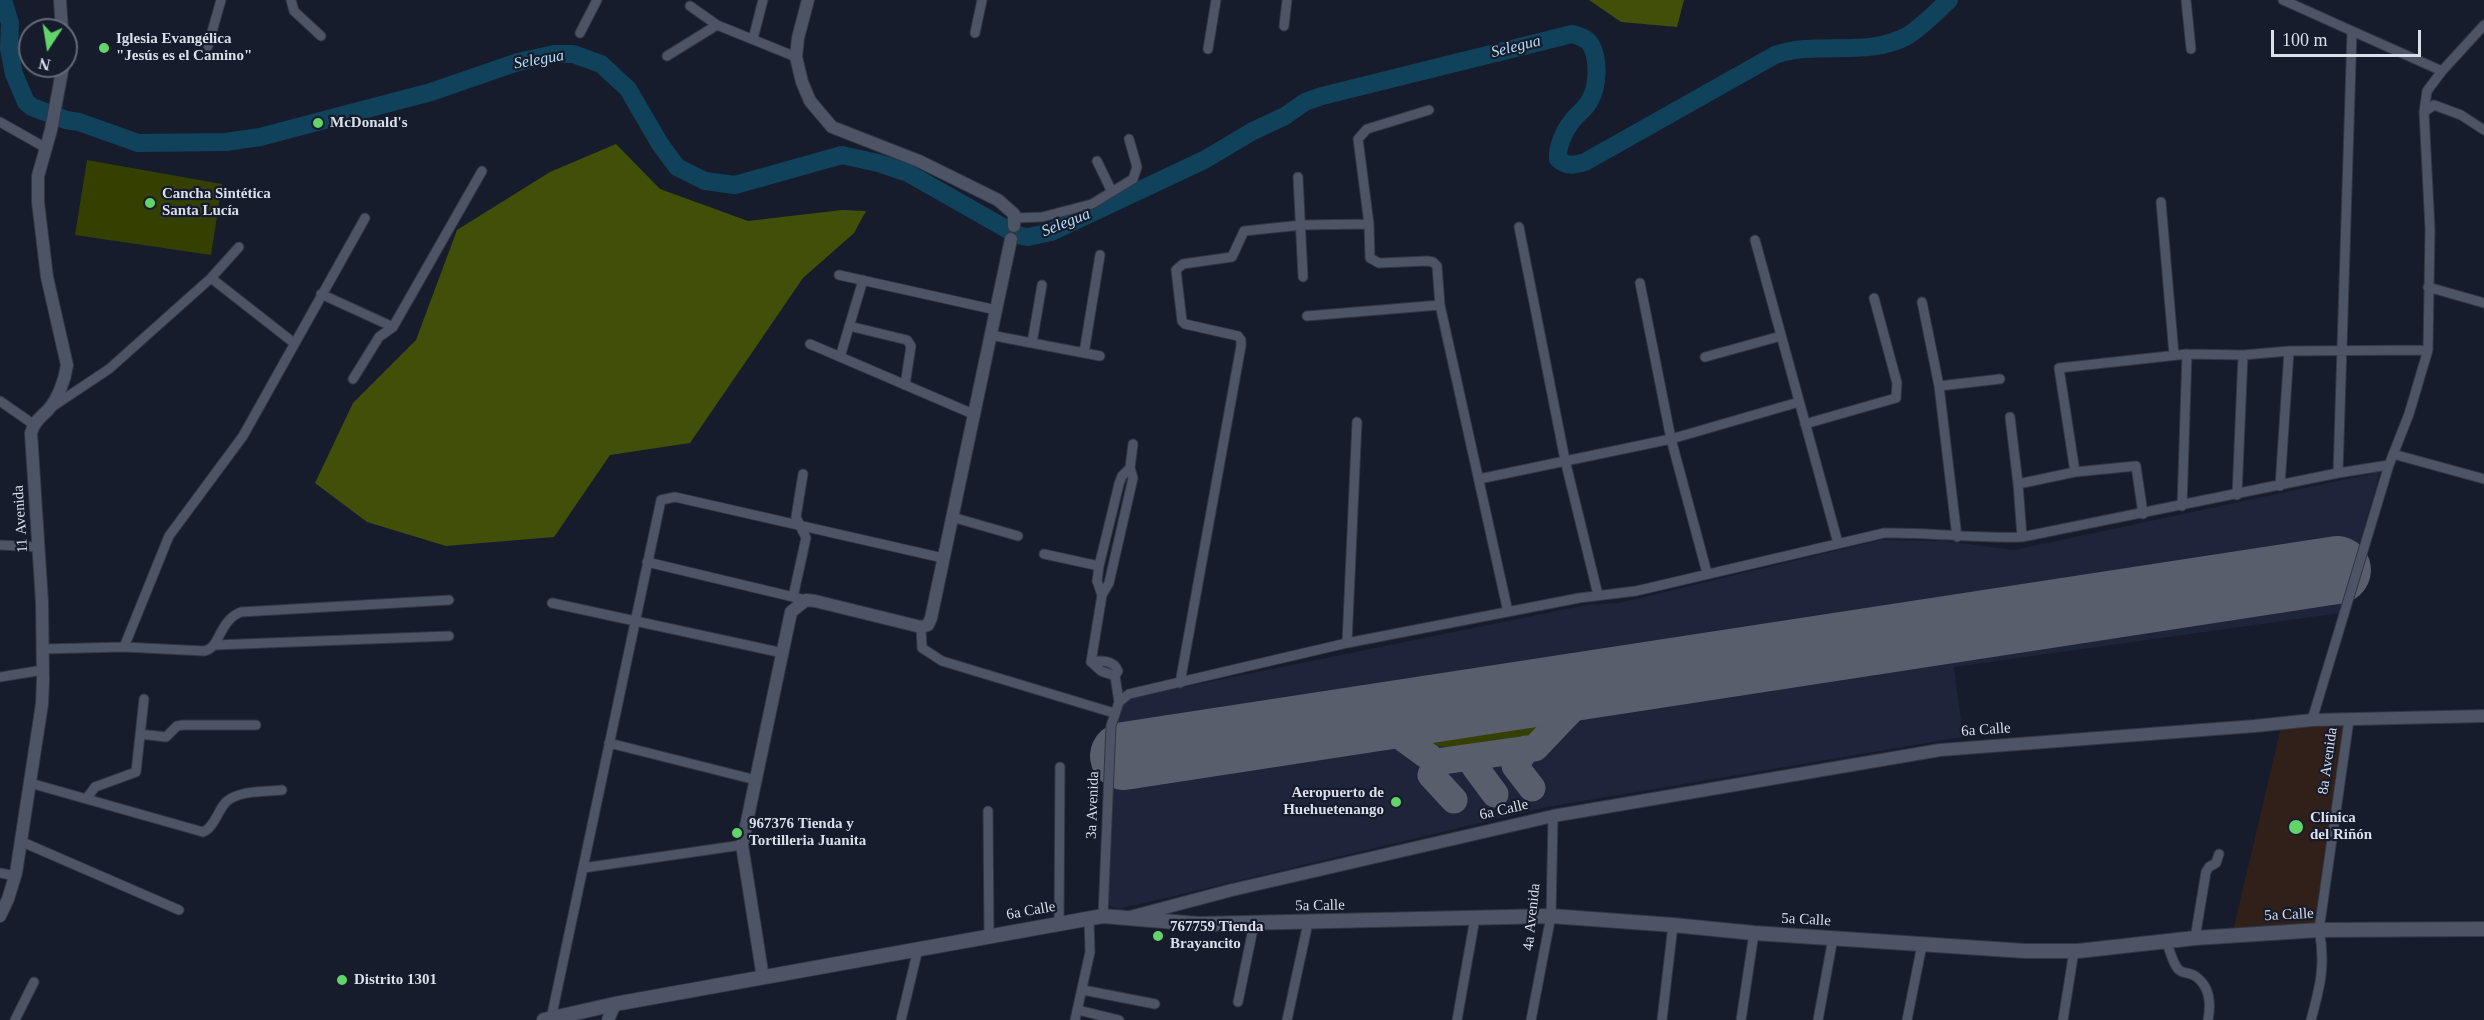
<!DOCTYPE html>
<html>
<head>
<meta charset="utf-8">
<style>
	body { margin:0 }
	#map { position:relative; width:2484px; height:1020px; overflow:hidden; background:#161c2c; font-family:"Times New Roman",serif }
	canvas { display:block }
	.north { position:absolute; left:18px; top:18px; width:60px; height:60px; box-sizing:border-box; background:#161c2c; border:2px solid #656a78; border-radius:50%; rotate:192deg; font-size:16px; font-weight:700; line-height:24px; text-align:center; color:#dbdfeb }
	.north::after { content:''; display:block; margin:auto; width:21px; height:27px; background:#61d46a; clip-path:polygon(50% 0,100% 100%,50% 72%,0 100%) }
	.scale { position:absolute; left:2271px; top:30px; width:150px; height:27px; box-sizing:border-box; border:3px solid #dbdfeb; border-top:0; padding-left:8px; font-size:18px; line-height:21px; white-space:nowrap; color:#dbdfeb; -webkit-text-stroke:4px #161c2c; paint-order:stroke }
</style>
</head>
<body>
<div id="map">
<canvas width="2484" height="1020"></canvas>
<div class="north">N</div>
<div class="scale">100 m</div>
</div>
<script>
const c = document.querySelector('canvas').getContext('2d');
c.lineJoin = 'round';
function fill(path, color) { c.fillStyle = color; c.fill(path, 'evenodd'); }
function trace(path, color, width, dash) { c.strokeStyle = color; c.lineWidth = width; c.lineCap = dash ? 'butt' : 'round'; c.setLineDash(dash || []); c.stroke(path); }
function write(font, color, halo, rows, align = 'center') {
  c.font = font + ' "Times New Roman",serif'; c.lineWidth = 4.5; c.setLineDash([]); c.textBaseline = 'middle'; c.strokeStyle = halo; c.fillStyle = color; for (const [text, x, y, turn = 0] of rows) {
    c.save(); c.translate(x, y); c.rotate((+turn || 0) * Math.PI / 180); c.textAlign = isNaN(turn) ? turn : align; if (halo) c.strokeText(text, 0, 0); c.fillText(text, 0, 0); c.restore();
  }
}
const built = new Path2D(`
	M2380,472L2340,613L1954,667L1963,737L1547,807L1119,909L1107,905L1117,713L1125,699L1586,605L1619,603L1880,540L1943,541L2014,550Z`);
const medical = new Path2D(`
	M2349,720L2319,930L2232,935L2282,723Z`);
const green = new Path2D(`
	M87,160L222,184L211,255L75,235Z
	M1555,703C1558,716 1547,732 1534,737C1520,742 1450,749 1436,746C1423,743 1418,736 1411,726L1413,722Z`);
const forest = new Path2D(`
	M1589,0H1684L1677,27L1621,22Z
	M616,144L660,189L748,221L842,210L866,211L854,233L803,278L690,443L610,455L554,537L446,546L367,522L315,483L353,403L416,340L457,230L550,172Z`);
const river = new Path2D(`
	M3,0L10,23L9,49L14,74L26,102L32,107L66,120L79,122L138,143L226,142L260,137L431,92L518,62L554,54H573L601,64L628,89L660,144L677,167L705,181L735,185L842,155L878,163L908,173L1017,235L1028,237L1051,232L1204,160L1253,131L1285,116L1305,102L1322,96L1572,34C1579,36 1587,38 1591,45C1599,59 1598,87 1590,100C1586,109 1578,113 1572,121C1564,131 1557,147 1558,159C1567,167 1574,165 1585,162L1775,55C1817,40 1867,58 1907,36C1922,27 1936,12 1949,0`);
const taxiway = new Path2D(`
	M1374,717L1436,762L1535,748L1597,683
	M1526,749L1515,766L1532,788
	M1480,756L1475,767L1495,794
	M1436,762L1431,775L1454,800`);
const runway = new Path2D(`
	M1124,756L2337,570`);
const minor = new Path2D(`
	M291,0L294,11L321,36
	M2186,0L2191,49
	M2283,0L2352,31L2338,473
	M690,6L717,25L796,57
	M1284,26L1287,0
	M2352,31L2442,71L2484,25
	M580,33L597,0
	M975,33L982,0
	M753,39L763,0
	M208,46L221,0
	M1208,49L1216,0
	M667,56L717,25
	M1429,110L1367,129L1358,139L1369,224L1370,258L1379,263L1427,261L1433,262L1437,266L1440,305L1508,612
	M2424,112L2434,105L2461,115L2484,130
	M0,122L46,148
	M1097,161L1112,192
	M1298,177L1303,277
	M2161,202L2174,355
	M1015,218L1042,217L1092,204L1133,179L1137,167L1129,139
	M1519,227L1565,460L1598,595
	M1755,240L1838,543
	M839,275L996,310
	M211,278L294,343
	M1640,283L1671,439L1707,573
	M2428,287L2484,303
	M321,294L393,327
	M1922,302L1939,386L1957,537
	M1307,316L1440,305
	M849,326L907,340L911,346L905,385
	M990,335L1100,356
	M1032,343L1042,285
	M810,344L973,414
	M1084,353L1100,255
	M840,357L863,280
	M1705,357L1781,336
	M353,379L379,337L393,327L482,171
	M1939,386L2000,379
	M0,401L33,424
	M52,407L109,369L211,278L239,247
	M2010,417L2018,484
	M1805,424L1896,398L1897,383L1874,298
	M2393,454L2484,479
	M2075,472L2059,368L2187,354L2243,355L2289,351L2428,350
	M1479,479L1671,439L1799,402
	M2280,486L2289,351
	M2237,495L2243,355
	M2182,506L2187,354
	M952,517L1018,536
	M2022,537L2018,484L2075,472L2136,466L2143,514
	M0,545L38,547
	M1044,554L1099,566
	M647,562L806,600
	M1102,595L1097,581L1099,566L1119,484L1122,476L1130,468
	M793,597L806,538L796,517L803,474
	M552,603L783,653
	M921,627L922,648L942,661L1114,713
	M1347,643L1357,422
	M215,645L449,636
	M124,647L169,536L243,436L365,218
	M43,649L124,647L204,651C221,648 218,621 241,612L449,600
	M1091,662C1101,660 1114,660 1118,671L1115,676
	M0,677L43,670
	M1180,683L1241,346V340L1238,336L1185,324L1182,321L1176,270L1183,264L1232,257L1244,231L1302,225L1369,224
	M1119,702L1115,676L1101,671L1091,662L1102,595L1109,583L1133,478L1130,468L1133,444
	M2312,720L2389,465L2409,414L2428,350L2430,229L2424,112L2427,91L2442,71
	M140,734L166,737L177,726L183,725H256
	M609,743L756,780
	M30,783L203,832C214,828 218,810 226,802C239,790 265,792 282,790
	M87,798L95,787L136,772L144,699
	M988,811L989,936
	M20,841L179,910
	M583,868L742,845
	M0,873L15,876
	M1103,916L1111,726L1119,702L1129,694L1347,643L1579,598L1636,591L1884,533C1930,532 1976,539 2022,537L2338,473L2389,465
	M1059,923L1060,767
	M2195,938L2206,872L2209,867L2216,863L2219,854
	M2166,941C2170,950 2172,962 2178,969C2182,974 2190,972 2195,976C2210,986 2211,1004 2208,1020
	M1083,990L1155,1004
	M1238,1002L1254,924
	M1078,1010L1119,1020
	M551,1019L661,500L675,497L943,558
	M15,1020L34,982
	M901,1020L918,949
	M1075,1020L1090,952L1089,918
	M1287,1020L1308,923
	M1457,1020L1475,918
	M1531,1020L1551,916L1553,816
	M1662,1020L1673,925
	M1741,1020L1754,933
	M1818,1020L1833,938
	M1907,1020L1922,945
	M2063,1020L2074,951
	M2311,1020C2320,987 2326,964 2319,930L2349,720`);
const tertiary = new Path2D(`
	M60,0L62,30
	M808,0L798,38L796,57L802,82L810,101L832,127L919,161L998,200L1014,214V226
	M0,916L8,899L16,873L42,704L43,680L42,602L31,433C34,422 40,418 48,410C58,399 65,380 67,365L47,277L38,202V176L51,130L63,66
	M1130,917L1232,890L1553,816L1940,750L2255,726L2312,720L2484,716
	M763,978L742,845L791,612L806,600L815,601L921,627L928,625L931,618L1011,239
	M608,1020L615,1004`);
const secondary = new Path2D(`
	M544,1020L615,1004L1103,916L1199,924L1551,916L1673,925L1754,933L2025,951H2078L2195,938L2319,930L2484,929`);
const markers = [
	[104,48,6,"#61d46a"],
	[318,123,6,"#61d46a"],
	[150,203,6,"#61d46a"],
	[1396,802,6,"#61d46a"],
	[2296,827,8,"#61d46a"],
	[737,833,6,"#61d46a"],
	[1158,936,6,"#61d46a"],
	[342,980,6,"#61d46a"]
];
const poiNames = [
	["Iglesia Evangélica",116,39],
	["\"Jesús es el Camino\"",116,56],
	["McDonald's",330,123],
	["Cancha Sintética",162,194],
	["Santa Lucía",162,211],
	["Aeropuerto de",1384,793,"right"],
	["Huehuetenango",1384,810,"right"],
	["Clínica",2310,818],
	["del Riñón",2310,835],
	["967376 Tienda y",749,824],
	["Tortilleria Juanita",749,841],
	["767759 Tienda",1170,927],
	["Brayancito",1170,944],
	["Distrito 1301",354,980]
];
const streetNames = [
	["11 Avenida",21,519,-94],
	["6a Calle",1986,730,-4],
	["8a Avenida",2328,761,-82],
	["3a Avenida",1093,805,-88],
	["6a Calle",1504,810,-13],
	["5a Calle",1320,906,-1],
	["6a Calle",1031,911,-10],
	["5a Calle",2289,915,-3],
	["4a Avenida",1532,917,-84],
	["5a Calle",1806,920,3]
];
const waterNames = [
	["Selegua",1516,47,-14],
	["Selegua",539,60,-10],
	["Selegua",1066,223,-22]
];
fill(built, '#1e253b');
fill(medical, '#311f19');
fill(green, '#343f00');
fill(forest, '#424f09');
trace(river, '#11425c', 18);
trace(taxiway, '#585e6c', 27);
trace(runway, '#585e6c', 68);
trace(minor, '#333643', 11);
trace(tertiary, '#333643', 14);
trace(secondary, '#333643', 16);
trace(minor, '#4c5466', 9);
trace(tertiary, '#4c5466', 12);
trace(secondary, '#4c5466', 14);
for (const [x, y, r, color] of markers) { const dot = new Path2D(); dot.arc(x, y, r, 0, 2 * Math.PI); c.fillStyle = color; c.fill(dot); trace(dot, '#161c2c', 2); }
write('bold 15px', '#dbdfeb', '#161c2c', poiNames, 'left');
write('15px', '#dbdfeb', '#161c2c', streetNames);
write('italic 16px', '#b4def9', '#161c2c', waterNames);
</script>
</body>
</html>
